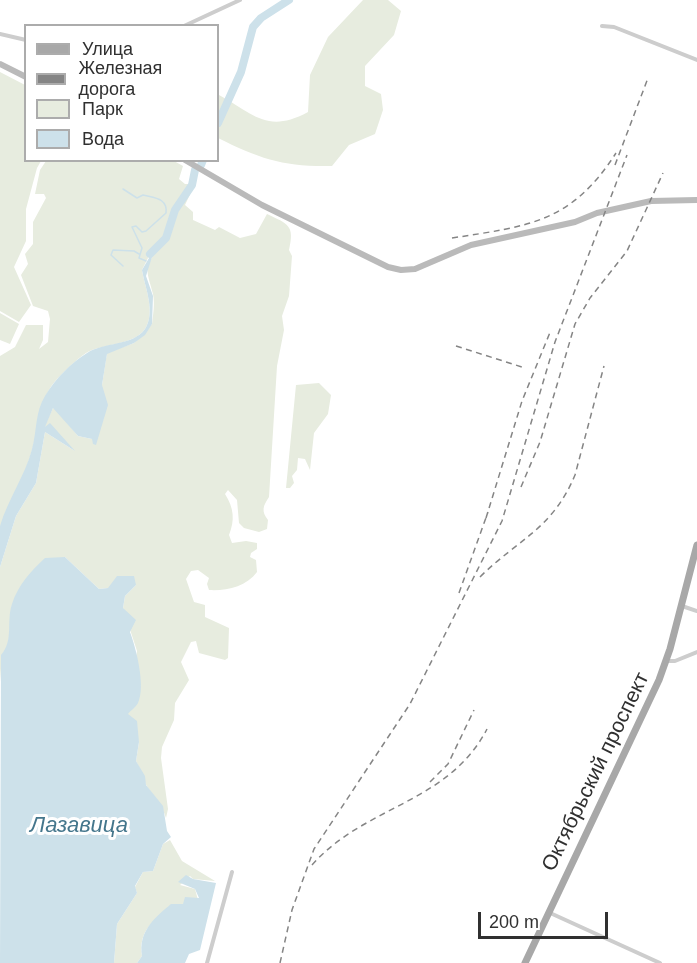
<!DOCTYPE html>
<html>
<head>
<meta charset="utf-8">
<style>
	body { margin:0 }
	#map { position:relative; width:697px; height:963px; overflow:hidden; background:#fff; font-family:Helvetica,sans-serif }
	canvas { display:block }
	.legend { position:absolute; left:24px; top:24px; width:195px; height:138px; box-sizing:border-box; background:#fff; border:2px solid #acacac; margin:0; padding:8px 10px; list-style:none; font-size:18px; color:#303030 }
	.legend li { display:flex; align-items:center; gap:12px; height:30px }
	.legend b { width:30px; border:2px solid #acacac }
	.scale { position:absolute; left:478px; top:912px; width:130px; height:27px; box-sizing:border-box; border:3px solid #303030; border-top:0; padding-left:8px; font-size:18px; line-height:21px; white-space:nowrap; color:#303030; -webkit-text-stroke:4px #fff; paint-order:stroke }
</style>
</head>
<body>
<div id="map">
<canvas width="697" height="963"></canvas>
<ul class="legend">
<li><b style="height:8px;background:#a8a8a8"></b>Улица</li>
<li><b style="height:8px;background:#858585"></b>Железная дорога</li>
<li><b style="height:16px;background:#e7ecdf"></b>Парк</li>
<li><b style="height:16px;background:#cde1ea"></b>Вода</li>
</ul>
<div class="scale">200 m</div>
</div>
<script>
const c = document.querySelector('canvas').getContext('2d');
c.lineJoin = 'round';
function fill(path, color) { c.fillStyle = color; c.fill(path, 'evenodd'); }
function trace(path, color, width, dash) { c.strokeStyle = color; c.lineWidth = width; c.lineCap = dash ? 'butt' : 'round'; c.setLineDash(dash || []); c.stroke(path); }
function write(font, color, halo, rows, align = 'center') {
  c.font = font + ' Helvetica,sans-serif'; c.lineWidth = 6; c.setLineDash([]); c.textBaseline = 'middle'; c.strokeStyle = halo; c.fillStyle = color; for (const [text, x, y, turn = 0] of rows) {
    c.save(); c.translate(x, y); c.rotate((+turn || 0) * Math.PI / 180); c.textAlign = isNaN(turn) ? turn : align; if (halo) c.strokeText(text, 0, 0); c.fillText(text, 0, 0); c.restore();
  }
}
const green = new Path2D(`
	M363,0H388L401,11L394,35L365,66V86L381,94L383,110L375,134L349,145L332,166C284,167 260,159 218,138V90L219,95C254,114 267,134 308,112L310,75L328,37Z
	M0,72L25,85L26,160L41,161L37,168L26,209V241L14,267L31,305L19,322L0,311Z
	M46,161H174L183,166L179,179L185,184H195L185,205L193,212V220L215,230L219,227L240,238L256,234L267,214C288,224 295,225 289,250L292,256L289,296L282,316L284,330L277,366L269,497C263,506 261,511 268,520L267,529L259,532L244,528L239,523L237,500L228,490L225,494C234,508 235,520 229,535L232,543L246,541L257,543V549L251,553L250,557L256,560L257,572C246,587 226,591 209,590L207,584L209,578L198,570L191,571L186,579L194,602L205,605V617L229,628L228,658L225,660L199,653L196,641L191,642L181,662L189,680L175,703L174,720L162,747L161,758L168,809L166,818C162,805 156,799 148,788C143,780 141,770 136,761L139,742L127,714L137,651L123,608L125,596L136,585L99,589L65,557L12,605L8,647L2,655L0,682V567L16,516L36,483L45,432L75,451L44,427L53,408L56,409L78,436L92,439L104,418L102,385L107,353L134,343L152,324C153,315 155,304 153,294C148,273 142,269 158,249L151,252L142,270C145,288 156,312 145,329C133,346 103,343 86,353C77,359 66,370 58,378C38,399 40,424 32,450C25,476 11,502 0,527V356L15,347L26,325H43V340L39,349L48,342L50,319L48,311L33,306L21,275L28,264L25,254L33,244V222L46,198L44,194H35L40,170Z
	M0,313L19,324L10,344L0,340Z
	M319,383L331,395L328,414L314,433L310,470L305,459L298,458L297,470L292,476L294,483L290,488H286L296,385Z
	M170,840L182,861L215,881L193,879L190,876L180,885L195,889L198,900C170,908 136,922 142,956L137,963H114L117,924L137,893L135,887L143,872L153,871L163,844Z`);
const water = new Path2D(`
	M156,246L158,249L152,257L146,276L153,296L152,324L145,335L134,343L107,354L102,385L108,405L96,445L93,444L92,439L78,436L53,408L45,427L50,423L75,451L45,432L36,483L16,516L0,567C0,554 0,538 0,526C8,499 25,476 32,449C37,431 35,412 45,396C55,379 71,363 87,353C103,342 133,346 145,329C156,312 145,288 142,270Z
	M65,557L99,589L108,588L117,576H134L136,585L125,596L123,608L136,620L130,632C136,648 146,686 138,703C136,707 130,711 128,714L137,721L139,742L136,761L145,776L146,785L163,806L167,831L171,837L163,844L153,871L143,872L135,886L137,893L117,924L114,963H0L1,655C14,640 6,622 12,604C18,585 31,571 45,558Z
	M186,875L193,879L216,883L200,950L189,954L185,963H137L142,956C138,932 154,918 171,904H183L185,897L199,898L195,889L178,882Z`);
const stream = new Path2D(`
	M123,189L137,198L143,195C154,198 168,198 166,213L146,231L142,232L136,226L132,227L142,248L139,258L146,261
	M123,266L111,255L113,250L134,251L139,254`);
const river = new Path2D(`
	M218,123L241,72L253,27L261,18L289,0
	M201,165L203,160
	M150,254L166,238L175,210L192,185L195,170`);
const street = new Path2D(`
	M184,26L240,0
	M602,26L614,27L697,60
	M0,34L26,40
	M682,606L697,611
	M667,661H675L697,652
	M548,912L660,963
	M207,963L232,872`);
const secondary = new Path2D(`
	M0,64L26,77
	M185,160L262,205L388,267L401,270L415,269L471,245L575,222L597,213L651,201L697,200`);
const primary = new Path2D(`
	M525,963L659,680L670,649L697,545`);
const rail = new Path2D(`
	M615,165L648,78
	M452,238C529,226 571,223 616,153
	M456,346L522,367
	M521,487L540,442L575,324L590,298L627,251L663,173
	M486,518L522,401L551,330
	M480,577C518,539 552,530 575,475L604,366
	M459,593L488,512
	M430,782L448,764L474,710
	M312,865C365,805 448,804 487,729
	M280,963L292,910L314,849L410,704L502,521L555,342L627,155`);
const streetNames = [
	["Октябрьский проспект",596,772,-64]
];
const waterNames = [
	["Лазавица",79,826]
];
fill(green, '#e7ecdf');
fill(water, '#cde1ea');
trace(stream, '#cde1ea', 1.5);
trace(river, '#cde1ea', 8);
trace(street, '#cdcdcd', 4);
trace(secondary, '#bababa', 6);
trace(primary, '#a8a8a8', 7);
trace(rail, '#858585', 1.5, [6, 4.5]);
write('21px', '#303030', '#fff', streetNames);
write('italic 22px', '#44768c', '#fff', waterNames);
</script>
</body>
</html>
